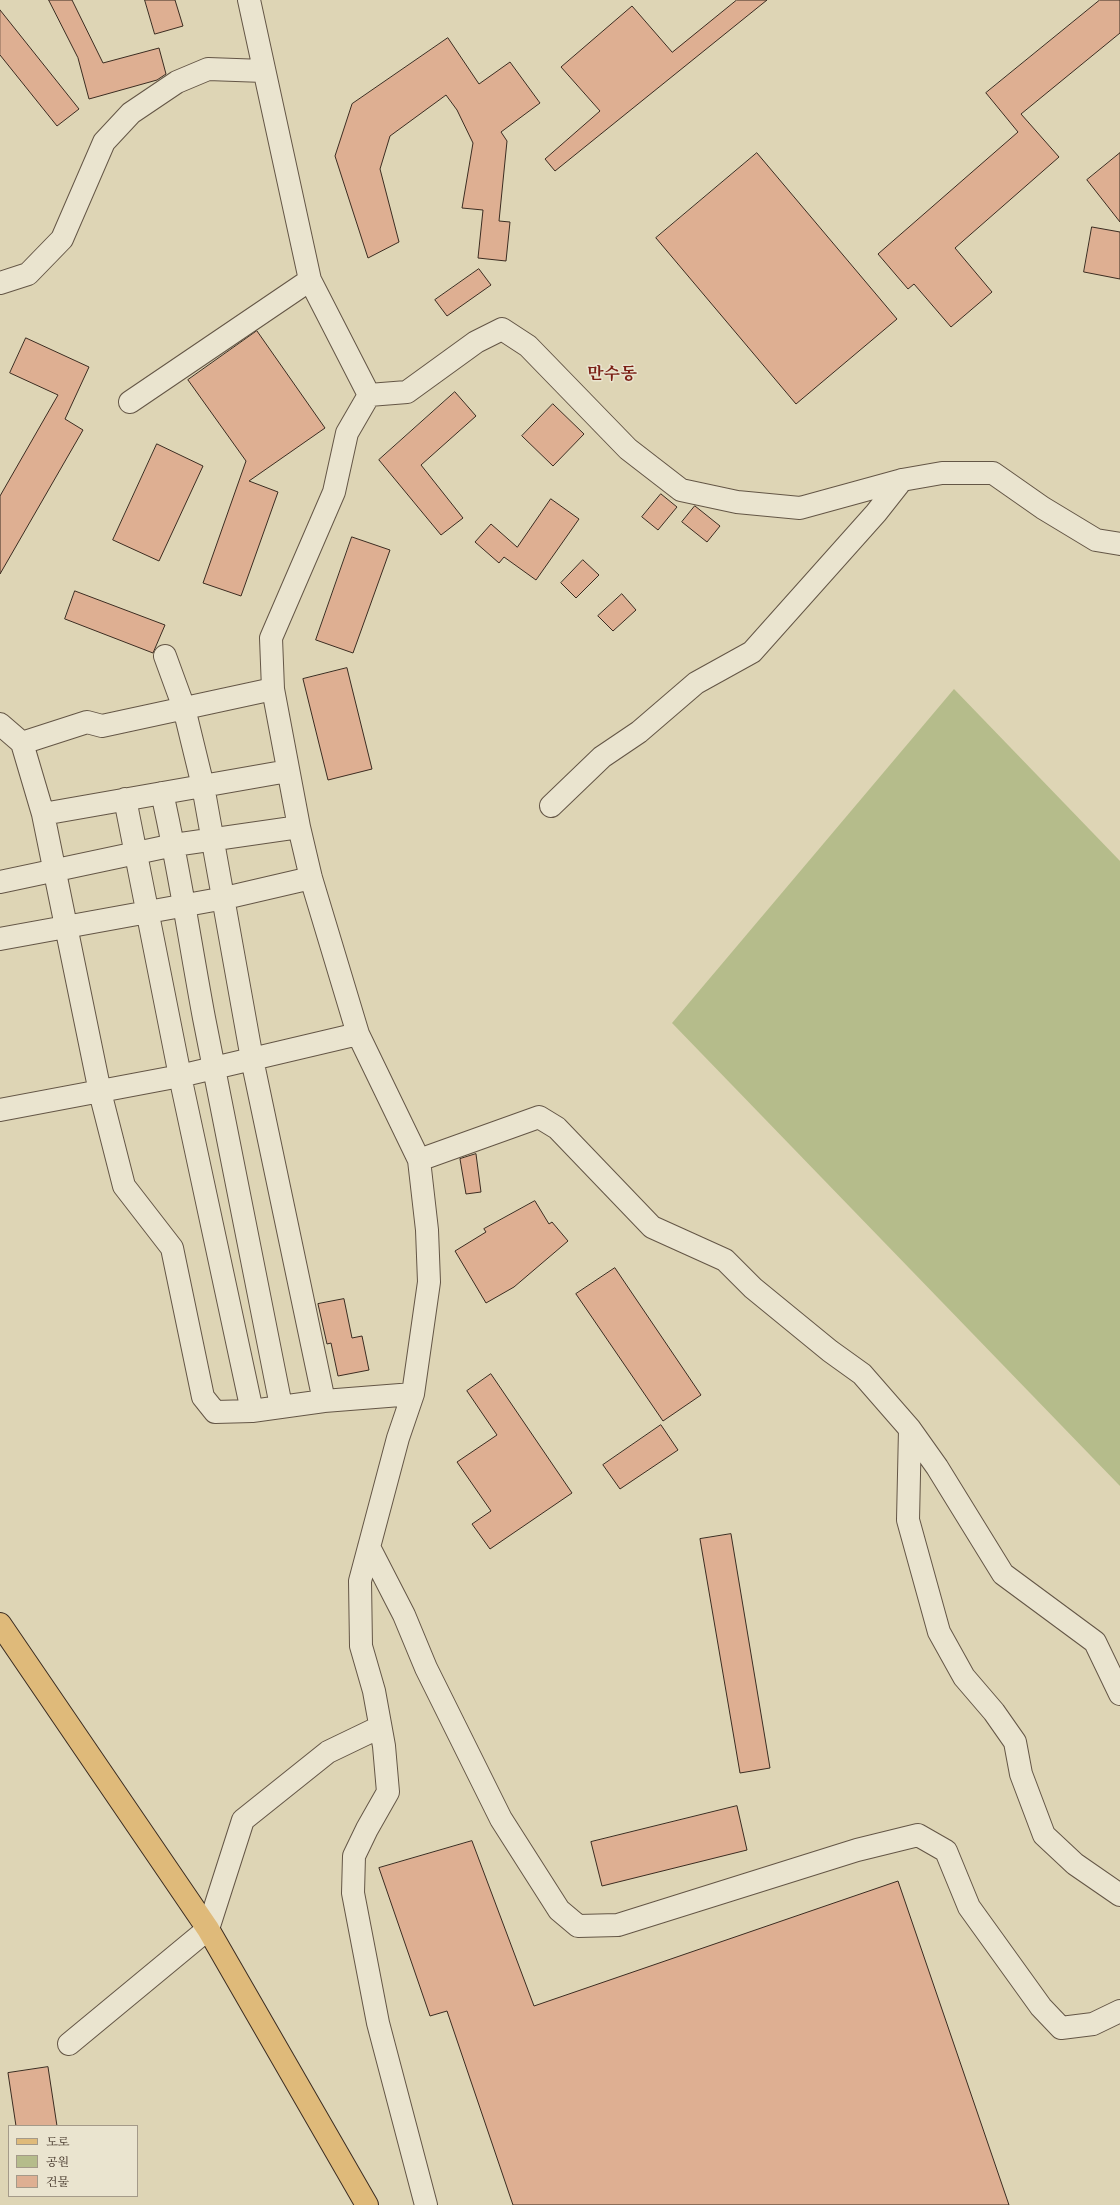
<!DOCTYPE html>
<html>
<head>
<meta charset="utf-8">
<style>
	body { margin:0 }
	#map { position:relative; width:1120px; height:2205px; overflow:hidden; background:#ded5b5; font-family:Cardo,"Noto Serif KR",serif }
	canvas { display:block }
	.legend { position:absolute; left:8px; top:2125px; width:130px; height:72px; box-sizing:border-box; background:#eae4cf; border:1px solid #a49a89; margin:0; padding:5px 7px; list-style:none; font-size:12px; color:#3b2c21 }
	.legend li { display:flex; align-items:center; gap:8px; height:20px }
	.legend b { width:20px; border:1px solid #a49a89 }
</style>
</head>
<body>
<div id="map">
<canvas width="1120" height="2205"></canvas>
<ul class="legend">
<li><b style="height:5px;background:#dfba7a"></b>도로</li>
<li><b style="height:11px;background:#b5bc8b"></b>공원</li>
<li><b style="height:11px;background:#deaf92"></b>건물</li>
</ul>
</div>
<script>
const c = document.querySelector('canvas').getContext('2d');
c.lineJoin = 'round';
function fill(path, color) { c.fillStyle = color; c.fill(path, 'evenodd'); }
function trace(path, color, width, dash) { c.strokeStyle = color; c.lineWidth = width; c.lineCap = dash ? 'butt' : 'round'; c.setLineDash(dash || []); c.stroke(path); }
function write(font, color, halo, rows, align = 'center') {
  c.font = font + ' Cardo,"Noto Serif KR",serif'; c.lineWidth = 3; c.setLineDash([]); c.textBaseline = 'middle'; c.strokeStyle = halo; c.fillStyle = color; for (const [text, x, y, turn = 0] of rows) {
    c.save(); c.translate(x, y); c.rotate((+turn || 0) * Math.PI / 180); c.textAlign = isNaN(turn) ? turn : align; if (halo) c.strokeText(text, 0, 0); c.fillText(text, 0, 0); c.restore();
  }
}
const green = new Path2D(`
	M954,689L1120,861V1486L672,1023Z`);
const building = new Path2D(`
	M49,0H72L103,63L159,48L166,74L157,80L89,99L78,58Z
	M145,0H175L183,26L155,34Z
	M737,0H767L555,171L545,159L600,111L561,67L632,6L672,52Z
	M1100,0H1120V33L1021,114L1059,157L955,248L992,292L951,327L914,284L908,289L878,254L1018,132L986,93Z
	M0,10L79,109L57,126L0,55Z
	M448,38L479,84L510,62L540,103L501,132L507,141L499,221L510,222L506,261L478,258L483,210L462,208L473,143L457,110L446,95L390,136L380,169L399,242L368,258L335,156L352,104Z
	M757,153L897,319L796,404L656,238Z
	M1120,153V222L1087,180Z
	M1092,227L1120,232V279L1084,272Z
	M479,269L491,285L447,316L435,300Z
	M257,331L325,428L249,481L278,492L241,596L203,583L246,461L188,380Z
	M26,338L89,367L65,419L83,430L0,574V496L58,395L10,373Z
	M455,392L476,416L421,465L463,518L441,535L379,460Z
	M553,404L584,434L553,466L522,436Z
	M157,444L203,466L159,561L113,540Z
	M661,494L677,507L658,530L642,517Z
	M551,499L579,519L536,580L504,557L499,563L475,542L491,524L517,547Z
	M695,506L720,526L707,542L682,522Z
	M352,537L390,550L353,653L316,640Z
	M583,560L599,575L576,598L561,583Z
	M75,591L165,625L153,653L65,619Z
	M622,594L636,610L613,631L598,616Z
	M347,668L372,769L328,780L303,679Z
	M476,1154L481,1192L466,1194L460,1159Z
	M535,1201L549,1224L552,1222L568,1241L514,1287L486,1303L455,1251L486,1232L484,1229Z
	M615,1268L701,1395L663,1421L576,1294Z
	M344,1299L352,1338L362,1336L369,1370L338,1376L331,1343L327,1344L318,1304Z
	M491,1374L572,1493L490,1549L472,1524L491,1511L457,1462L497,1435L467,1391Z
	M661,1425L678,1450L620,1489L603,1465Z
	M731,1534L770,1768L740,1773L700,1539Z
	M737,1806L747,1850L602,1886L591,1842Z
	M472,1841L534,2006L898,1881L1009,2205H513L447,2011L430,2016L379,1868Z
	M48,2067L57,2126H16L8,2073Z`);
const minor = new Path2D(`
	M249,0L310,280L369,395
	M0,283L28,274L62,239L104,142L131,113L177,82L208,69L264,71
	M130,402L310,280
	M165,656L184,708L203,786L252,1059L324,1401
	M0,724L22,743L43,814L100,1092L124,1186L172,1248L203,1397L215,1412L252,1411L324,1401L413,1394
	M22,743L87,722L102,726L273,689
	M162,793C179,867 190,943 204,1018C229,1147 256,1276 281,1406
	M125,799L180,1076L252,1411
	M551,806L602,757L639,732L696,683L752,652L876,513L902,480
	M43,814L288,771
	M0,882L174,845L299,827
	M0,939L225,898L311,878
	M0,1110L180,1076L358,1034
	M419,1160L539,1117L557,1128L652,1227L725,1260L753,1288L830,1351L862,1374L910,1429L937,1467L1003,1574L1095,1642L1120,1694
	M910,1429L908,1520L939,1632L964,1677L994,1712L1015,1742L1021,1774L1044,1835L1075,1864L1120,1895
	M369,1547L404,1615L426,1668L501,1819L559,1910L578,1926L618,1925L857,1850L918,1835L946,1851L969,1907L1041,2007L1061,2028L1093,2024L1120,2011
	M69,2044L208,1929L243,1820L328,1752L380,1727
	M426,2205L378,2023L353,1893L354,1856L367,1829L388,1792L384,1746L374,1691L361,1646L360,1581L398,1438L413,1394L429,1282L427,1230L419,1160L358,1034L311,878L299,827L273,689L271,638L334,492L347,433L369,395L407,392L476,342L502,329L528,346L628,449L681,490L737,502L800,508L902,480L942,473H993L1043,508L1096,540L1120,544`);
const major = new Path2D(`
	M0,1624L208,1929L367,2205`);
const quarterNames = [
	["만수동",612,375]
];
fill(green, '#b5bc8b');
fill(building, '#deaf92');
trace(building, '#3b2c21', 1);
trace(minor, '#645646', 24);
trace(major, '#3b2c21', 24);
trace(minor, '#eae4cf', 22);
trace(major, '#dfba7a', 22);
write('bold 17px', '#7a1f14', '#eae4cf', quarterNames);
</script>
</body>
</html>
